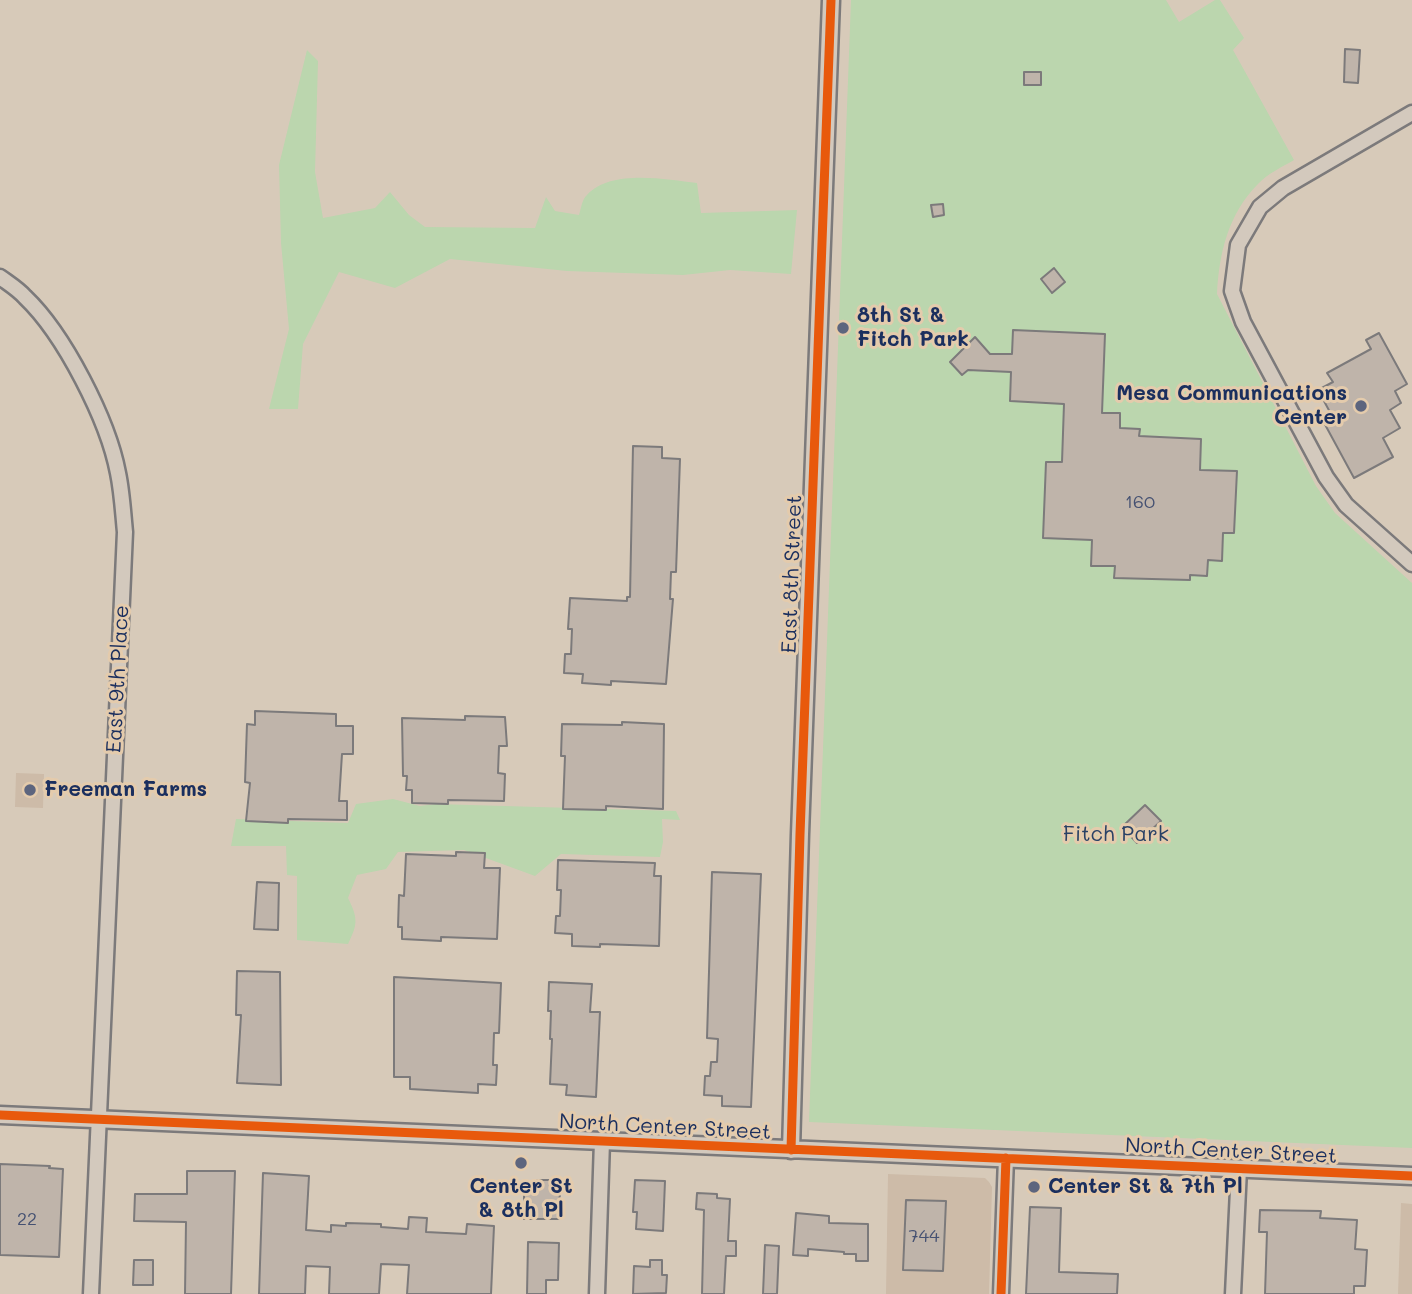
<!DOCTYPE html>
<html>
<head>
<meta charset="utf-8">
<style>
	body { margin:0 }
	canvas { display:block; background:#d7cab9 }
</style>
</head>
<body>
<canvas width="1412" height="1294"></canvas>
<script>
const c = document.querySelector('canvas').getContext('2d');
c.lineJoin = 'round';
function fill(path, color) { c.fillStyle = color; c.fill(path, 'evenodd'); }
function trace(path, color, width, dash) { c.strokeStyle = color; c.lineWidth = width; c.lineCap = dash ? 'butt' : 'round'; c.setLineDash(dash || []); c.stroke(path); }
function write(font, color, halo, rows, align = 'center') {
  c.font = font + ' Mali,sans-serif'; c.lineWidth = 6; c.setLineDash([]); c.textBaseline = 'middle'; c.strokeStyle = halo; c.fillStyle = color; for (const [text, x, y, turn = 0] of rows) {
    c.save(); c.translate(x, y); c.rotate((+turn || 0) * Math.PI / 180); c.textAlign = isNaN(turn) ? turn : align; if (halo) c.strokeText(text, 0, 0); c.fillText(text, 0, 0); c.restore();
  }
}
const built = new Path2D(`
	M16,773L44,774L43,808L15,807Z
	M888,1174L985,1178L989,1182L992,1187L989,1294H886Z
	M1401,1203L1412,1204V1294H1398Z`);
const green = new Path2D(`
	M851,0H1166L1179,22L1215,0H1220L1244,38L1233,50L1294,160C1282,167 1267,174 1258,184C1228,214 1219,254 1217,294L1316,486L1335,513L1412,583V1148L809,1122Z
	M307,50L318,61L315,172L323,218L375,208L390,192L409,215L425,227L535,228L546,197L555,211L579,215C581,209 582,199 587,195C610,169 665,179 697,183L701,213L797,210L791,274L730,270L683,275L567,271L450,259L395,288L339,272L303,344L298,409H269L289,329L281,243L279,165Z
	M393,799L420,806L436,804L676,811L680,820L662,819L663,842L660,857L561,854L535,876L464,850L398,852L386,869L357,875L348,898C358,918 358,924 348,944L297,940V876L287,875L286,846H231L236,819L348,823L356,804Z`);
const building = new Path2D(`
	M1345,49L1360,50L1358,83L1344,82Z
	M1024,72H1041V85H1024Z
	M943,204L944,215L933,217L931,205Z
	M1054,268L1065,282L1052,293L1041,279Z
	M1013,330L1105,334L1102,413H1120V428L1140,429L1139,436L1201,439L1200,470L1237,471L1234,533H1223L1222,561L1208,560L1207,576L1190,575V580L1114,578L1115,566H1091L1092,540L1043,538L1046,462H1062L1064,404L1010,401L1011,372L968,370L962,375L950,362L975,337L990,354H1012Z
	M1379,333L1407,384L1395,391L1401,403L1390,410L1400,428L1383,438L1393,457L1354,478L1322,419L1331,414L1318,390L1333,382L1327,373L1371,349L1366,340Z
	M633,446L662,447V458L680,459L676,572H671L670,599H673L666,684L611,681V685L582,683L583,674L564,673L565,654H571L572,629H568L570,598L627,601V597H630Z
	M255,711L336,714V726H353V754H342L339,801H347V820L288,819V823L246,821L250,783L245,782L247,724L255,725Z
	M465,716L505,717L507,746H499L498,773L505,774L504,801L448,800V804L412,803V790H406L407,776H403L402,718L465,720Z
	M622,722L664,724L663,809L606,806V810L563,809L565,756H561L562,724L622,725Z
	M1145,805L1161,821L1137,843L1122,827Z
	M456,852L485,853L484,868H500L497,939L441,937V941L402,939V927H398L399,895L404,896L406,854L456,856Z
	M558,860L655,863L654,876H661L659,946L600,944V947L572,946V934L555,933L556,916H560L561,890H557Z
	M712,872L761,874L751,1107L722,1106V1096L704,1095L705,1076H710L711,1062H717L718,1039L707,1038Z
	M257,882L279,883L278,930L254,929Z
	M237,971L280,972L281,1085L237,1083L241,1015H236Z
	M394,977L501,983L499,1033H494L493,1065H497L496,1085L478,1084V1093L410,1089V1077H394Z
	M549,982L592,984L590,1012H600L596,1097L566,1095L567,1085L550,1084L552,1039H550L551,1011H548Z
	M0,1164L50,1166L49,1168L63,1169L59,1257L0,1255Z
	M187,1171H235L231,1294H185L186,1222L134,1221L135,1194H187Z
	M263,1173L309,1176L306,1230L331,1232V1225L346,1226V1223L381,1224V1227L408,1229L409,1217L427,1218L426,1232L466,1234L467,1224L494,1226L491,1294H407L409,1265L381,1264L379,1294H329L330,1267L306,1266L305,1294H259Z
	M537,1180H553V1187L560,1188L559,1219H524V1191H537Z
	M635,1180L665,1181L663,1231L636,1229L637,1212H633Z
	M697,1193L717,1194V1198L730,1199L728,1241H736V1256H726L724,1294H702L704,1210L696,1209Z
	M906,1200L946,1201L943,1271L903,1270Z
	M1030,1207L1061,1208L1059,1272L1118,1274L1117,1294H1026Z
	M1260,1210L1321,1211L1320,1218L1357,1220L1355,1249L1367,1250L1365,1286H1354V1294H1265L1267,1232H1259Z
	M796,1213L829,1216V1223L868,1224V1261H856V1254H844V1252L808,1249V1256L793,1255Z
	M528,1242L559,1243L558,1280H546V1294H527Z
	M765,1245L779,1246L777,1294H763Z
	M134,1260H153V1285H133Z
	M650,1260H662V1275H667L666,1293L633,1294L634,1266L650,1267Z`);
const minor = new Path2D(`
	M1412,113L1283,188L1260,207L1238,245L1232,291L1243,322L1326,477L1346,505L1412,564
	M0,277C8,283 18,289 25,297C64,334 108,420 118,473C122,492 123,512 125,532L91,1294
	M597,1294L602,1141
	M1001,1294L1006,1158
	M1233,1294L1239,1169`);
const tertiary = new Path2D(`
	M0,1115L1412,1176
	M791,1150L800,834L831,0`);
const cycleway = new Path2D(`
	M0,1115L1412,1176
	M791,1150L800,834L831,0
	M1001,1294L1006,1158`);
const markers = [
	[843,328,7,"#5d657e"],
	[1361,406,7,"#5d657e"],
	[30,790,7,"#5d657e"],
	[521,1163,7,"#5d657e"],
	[1034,1187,7,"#5d657e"]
];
const numberNames = [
	["160",1140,502],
	["22",27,1219],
	["744",924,1236]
];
const poiNames = [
	["8th St &",857,316],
	["Fitch Park",857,340],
	["Mesa Communications",1347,394,"right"],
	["Center",1347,418,"right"],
	["Freeman Farms",44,790],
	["Center St",521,1187,"center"],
	["& 8th Pl",521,1211,"center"],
	["Center St & 7th Pl",1048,1187]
];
const streetNames = [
	["East 8th Street",792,574,-88],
	["East 9th Place",118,679,-87],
	["North Center Street",665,1127,3],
	["North Center Street",1231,1151,3]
];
const parkNames = [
	["Fitch Park",1116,835]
];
fill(built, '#cdbba8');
fill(green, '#bbd6ae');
fill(building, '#bfb4aa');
trace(building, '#7c7a7b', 2);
trace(minor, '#7c7a7b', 19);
trace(tertiary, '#7c7a7b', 21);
trace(minor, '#d3c9bd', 14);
trace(tertiary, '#d3c9bd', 16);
trace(cycleway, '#e8590c', 9);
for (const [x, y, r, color] of markers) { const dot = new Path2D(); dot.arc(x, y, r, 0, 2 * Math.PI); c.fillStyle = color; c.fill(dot); trace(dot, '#e4cbac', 2.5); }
write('18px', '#455172', null, numberNames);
write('bold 21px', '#1b2f5e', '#e4cbac', poiNames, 'left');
write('21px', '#1b2f5e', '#e4cbac', streetNames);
write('21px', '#294165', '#e4cbac', parkNames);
</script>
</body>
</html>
